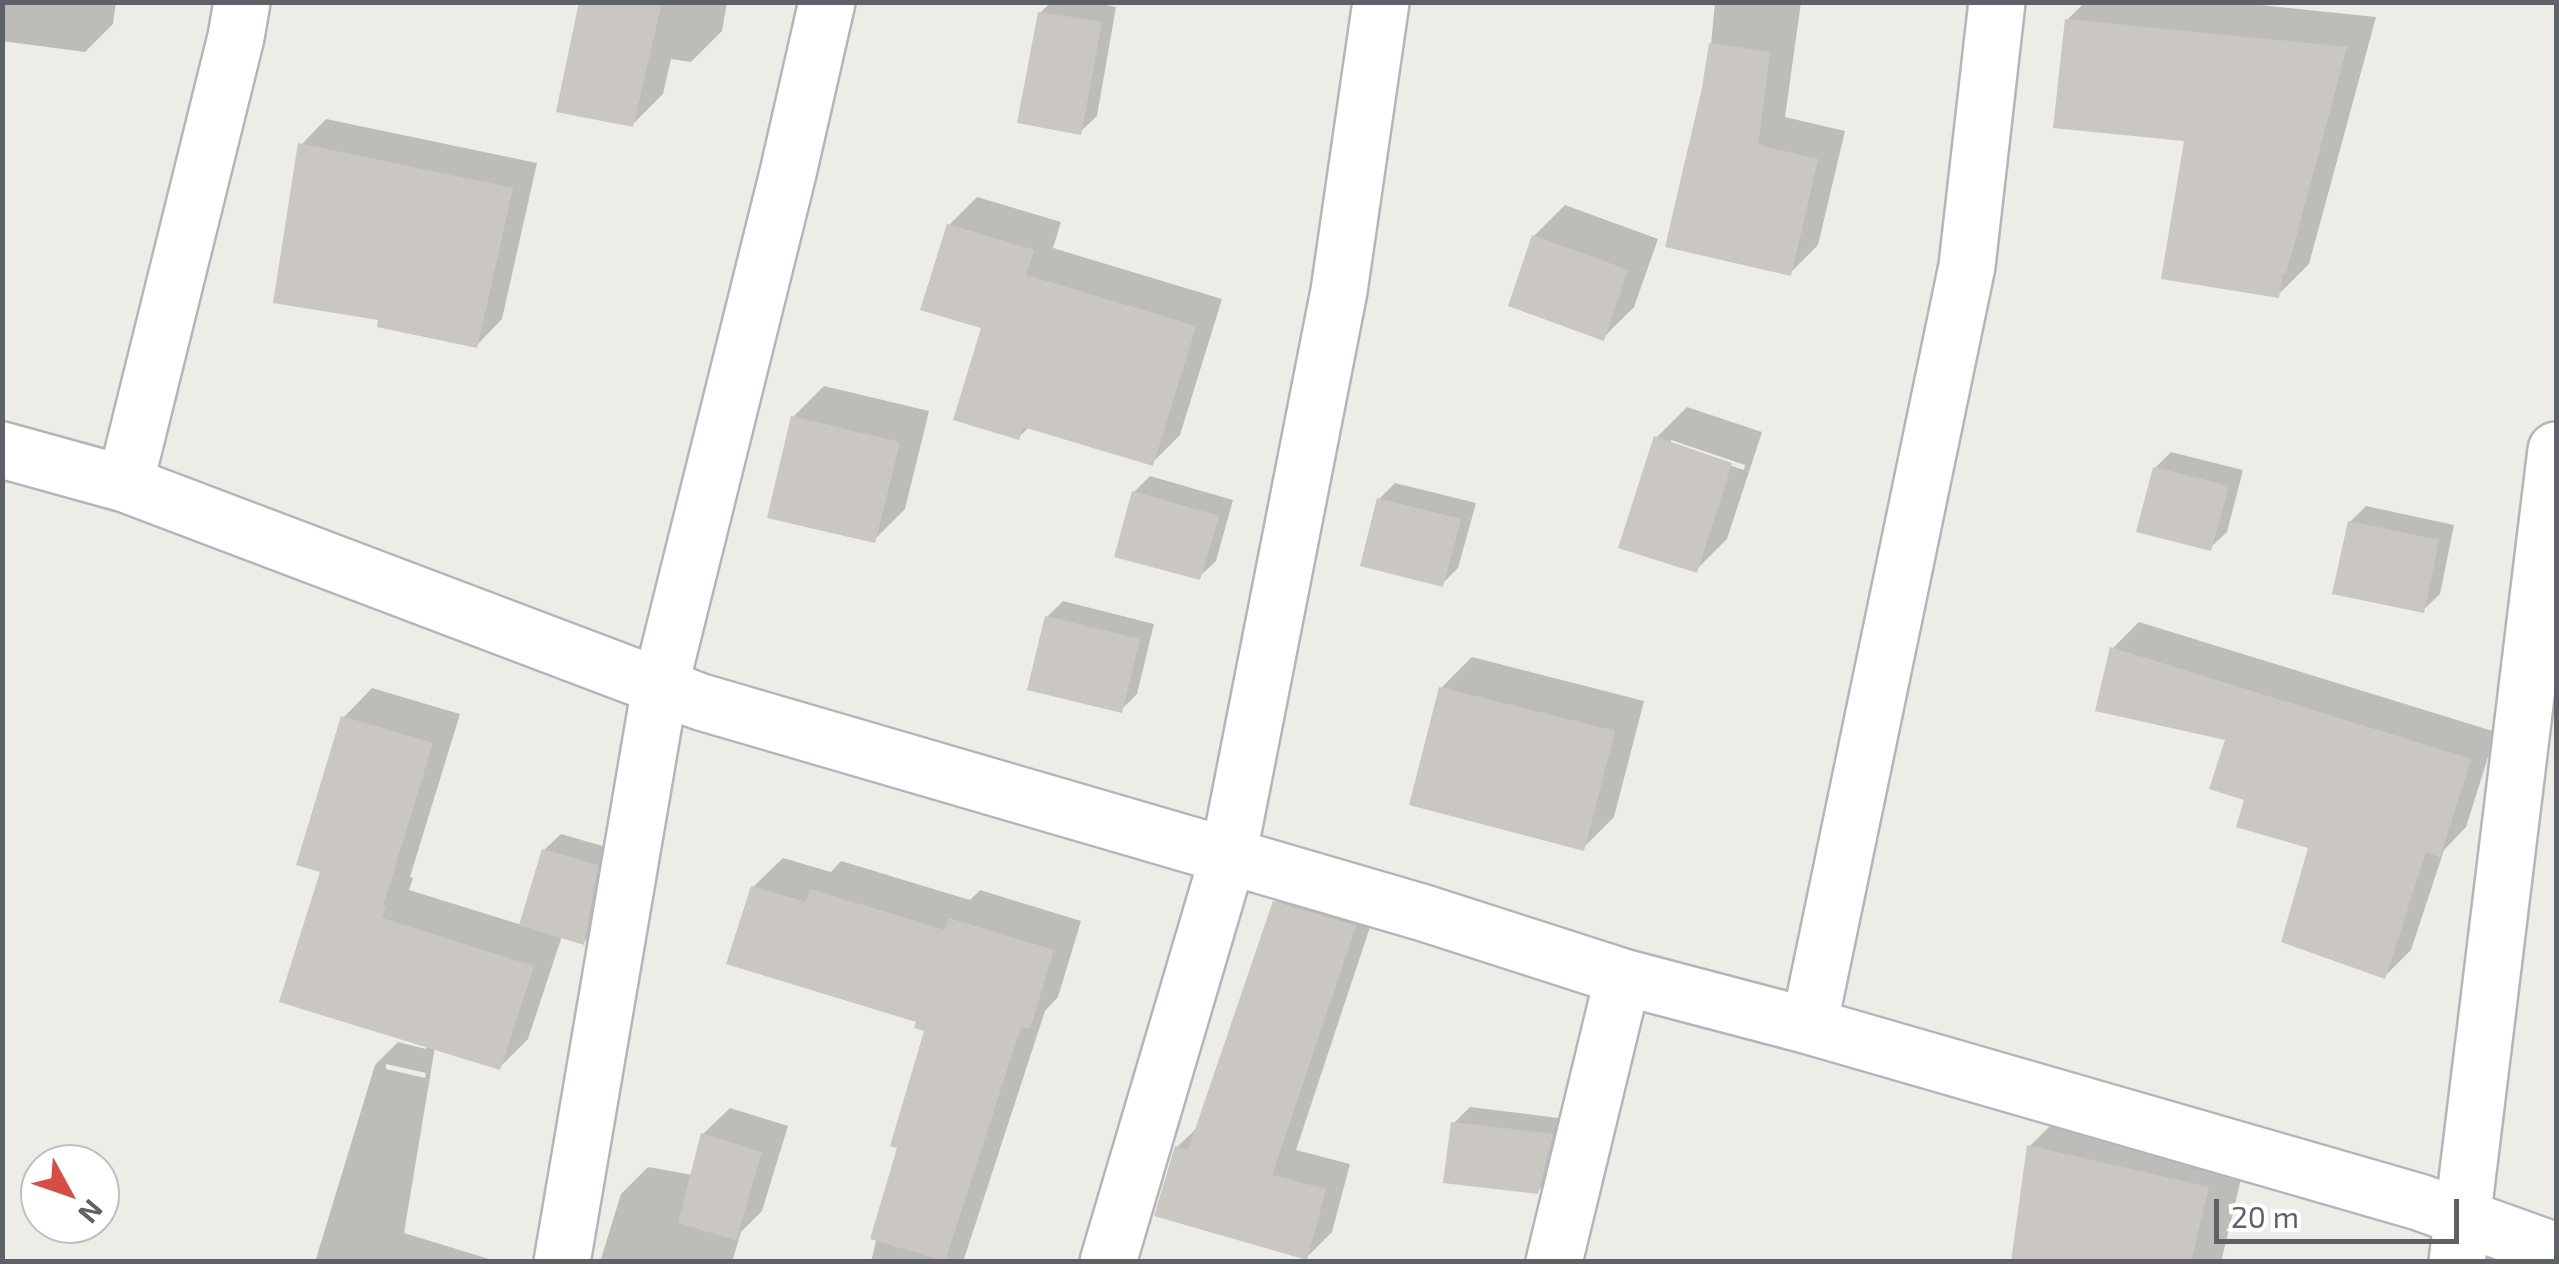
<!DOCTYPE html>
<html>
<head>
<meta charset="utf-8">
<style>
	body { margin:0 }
	#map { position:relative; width:2559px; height:1264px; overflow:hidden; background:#eeece6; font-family:"Exo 2",sans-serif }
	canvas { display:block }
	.frame { position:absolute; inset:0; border:5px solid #5e6165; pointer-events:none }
	.north { position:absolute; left:20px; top:1144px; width:100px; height:100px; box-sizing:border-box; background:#fff; border:2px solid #bfc0c1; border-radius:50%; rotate:130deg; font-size:28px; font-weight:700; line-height:40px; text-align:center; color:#5e6165 }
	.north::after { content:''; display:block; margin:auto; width:35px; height:45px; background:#d74c44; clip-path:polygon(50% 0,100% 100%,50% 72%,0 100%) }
	.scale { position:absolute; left:2214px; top:1199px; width:245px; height:45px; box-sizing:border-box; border:5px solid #5e6165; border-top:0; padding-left:12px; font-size:30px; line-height:35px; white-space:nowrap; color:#5e6165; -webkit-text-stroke:8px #fff; paint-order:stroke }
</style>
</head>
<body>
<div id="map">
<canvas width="2559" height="1264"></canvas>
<div class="frame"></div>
<div class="north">N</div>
<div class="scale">20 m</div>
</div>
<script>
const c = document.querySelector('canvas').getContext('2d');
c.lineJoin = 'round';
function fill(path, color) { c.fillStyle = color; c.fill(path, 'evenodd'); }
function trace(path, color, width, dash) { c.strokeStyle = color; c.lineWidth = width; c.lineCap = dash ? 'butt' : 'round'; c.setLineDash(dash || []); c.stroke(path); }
const shadow = new Path2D(`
	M2,2H116L113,24L85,52L2,41Z
	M581,2H727L722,31L691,62L671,59L663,94L632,125Z
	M1051,2H1091L1116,7L1097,116L1080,132L1040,13Z
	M1715,2H1801L1785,117L1845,131L1818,245L1790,273L1708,77Z
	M2085,2H2231L2376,17L2309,264L2278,295L2187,139L2067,20Z
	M326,119L537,163L502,319L477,345L381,317L301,145Z
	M977,197L1061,222L1053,248L1222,299L1180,435L1152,463L1029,427L1018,438L984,326L949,225Z
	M1565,205L1658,239L1634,307L1603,338L1534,236Z
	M824,386L929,411L905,509L874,540L793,417Z
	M1687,407L1762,432L1727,539L1696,570L1656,438ZM1671,440L1745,465L1744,470L1671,445Z
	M2171,452L2243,470L2227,532L2210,548L2155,468Z
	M1150,476L1233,500L1216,561L1199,577L1134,492Z
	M1395,483L1476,503L1458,568L1442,584L1379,499Z
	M2366,506L2454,525L2440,594L2423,610L2350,522Z
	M1063,601L1154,624L1137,694L1121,710L1047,617Z
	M2139,622L2496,732L2466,827L2444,850L2411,950L2385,976L2311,846L2247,799L2228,739L2113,648Z
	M1472,657L1644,701L1614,817L1583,848L1441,688Z
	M372,688L460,714L410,877L413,878L409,890L522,925L544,850L561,834L613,849L600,926L584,942L562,936L528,1039L500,1067L435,1047L404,1233L499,1262H315L375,1065L398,1042L426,1049L427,1045L323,871L344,717ZM386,1064L426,1073L425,1078L386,1069Z
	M783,858L831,872L841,861L970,900L980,890L1081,921L1058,997L1045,1011L963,1262H871L927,1029L753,887Z
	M1300,877L1379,900L1296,1150L1350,1164L1332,1232L1307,1257L1177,1147L1199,1126L1275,903Z
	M2071,1105L2249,1146L2221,1262H2014L2030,1146Z
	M1470,1107L1567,1119L1554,1175L1537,1192L1454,1123Z
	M730,1108L788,1126L762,1211L741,1232L732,1262H600L621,1194L648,1167L693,1175L703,1134Z`);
const building = new Path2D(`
	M579,2H662L633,127L556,112Z
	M1038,12L1102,22L1081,135L1017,123Z
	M2065,19L2347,47L2286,274H2283L2279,298L2161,279L2184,141L2053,128Z
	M1709,43L1770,52L1758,145L1818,159L1791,276L1665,247L1702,88Z
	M298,143L513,188L477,348L377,327L378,320L273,303Z
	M947,224L1034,250L1026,275L1196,326L1153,466L1023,427L1019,440L953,420L981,328L920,310Z
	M1532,235L1628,270L1604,341L1508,306Z
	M791,416L900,442L875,543L767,518Z
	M1654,436L1732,463L1697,573L1618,548Z
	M2153,467L2229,486L2211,551L2136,532Z
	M1132,491L1219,516L1200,580L1114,557Z
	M1377,498L1461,519L1443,587L1360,566Z
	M2348,521L2439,540L2424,613L2332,594Z
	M1045,616L1140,639L1122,713L1027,690Z
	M2110,647L2471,759L2440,857L2426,852L2385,979L2281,942L2308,848L2236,827L2244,800L2209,789L2225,740L2095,711Z
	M1439,687L1615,731L1584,851L1409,805Z
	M341,716L433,743L383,906L386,907L382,918L534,966L500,1070L279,1002L320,872L296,865Z
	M542,849L598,865L584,945L519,925Z
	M751,886L806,902L810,889L945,930L948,918L1054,950L1030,1029L1021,1027L945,1261L870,1239L897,1148L890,1146L924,1031L914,1028L916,1022L726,964Z
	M1273,901L1356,926L1272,1175L1326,1189L1307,1260L1154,1216L1175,1146L1188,1150Z
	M1451,1122L1553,1134L1538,1194L1443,1183Z
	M701,1133L762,1152L736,1240L678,1223Z
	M2027,1145L2209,1187L2191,1262H2011Z`);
const street = new Path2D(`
	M2,450L125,484L701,702L1424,913L1623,977L1809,1026L2419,1202L2556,1251
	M125,484L236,37L242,2
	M1809,1026L1967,266L1997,2
	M562,1262L660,687L788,173L827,2
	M1108,1262L1228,857L1339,291L1381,2
	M1554,1262L1623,977
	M2457,1262L2556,450`);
fill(shadow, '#0003');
fill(building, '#cac7c3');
trace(street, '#b3b6b9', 60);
trace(street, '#fff', 55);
</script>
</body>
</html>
